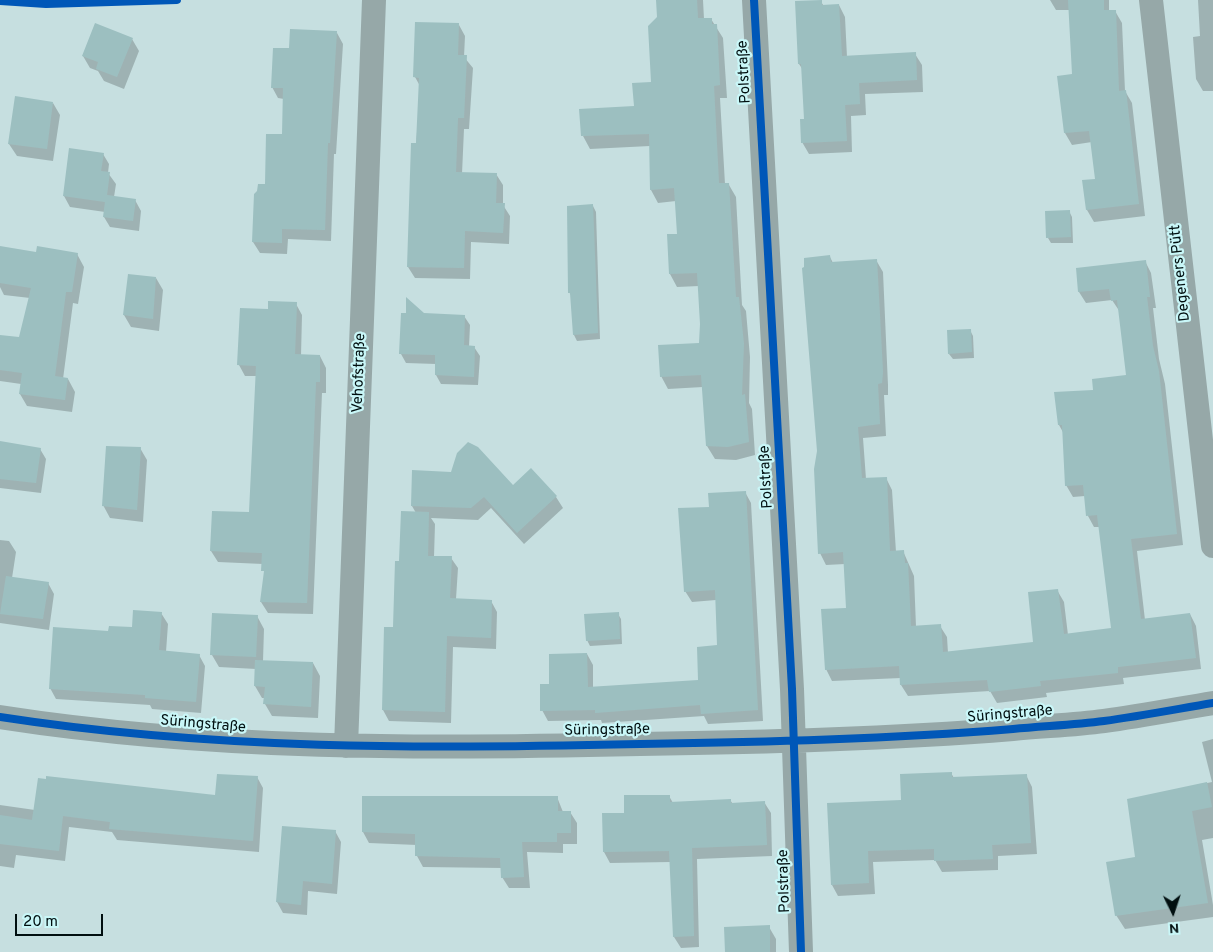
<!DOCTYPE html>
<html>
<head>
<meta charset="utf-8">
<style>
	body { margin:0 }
	#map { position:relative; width:1213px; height:952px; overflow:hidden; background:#c6dfe0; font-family:Overpass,sans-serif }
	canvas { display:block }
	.north { position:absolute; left:1148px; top:887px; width:50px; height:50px; -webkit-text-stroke:4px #c9f7f8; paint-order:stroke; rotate:176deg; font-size:14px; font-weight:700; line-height:20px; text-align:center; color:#010f10 }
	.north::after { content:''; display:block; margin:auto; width:18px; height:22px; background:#010f10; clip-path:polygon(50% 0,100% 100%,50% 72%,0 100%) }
	.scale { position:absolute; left:15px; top:914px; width:88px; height:22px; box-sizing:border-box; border:2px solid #010f10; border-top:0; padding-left:6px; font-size:15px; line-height:18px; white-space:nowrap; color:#010f10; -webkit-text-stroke:4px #c9f7f8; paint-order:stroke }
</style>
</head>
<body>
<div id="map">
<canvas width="1213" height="952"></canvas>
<div class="north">N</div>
<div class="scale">20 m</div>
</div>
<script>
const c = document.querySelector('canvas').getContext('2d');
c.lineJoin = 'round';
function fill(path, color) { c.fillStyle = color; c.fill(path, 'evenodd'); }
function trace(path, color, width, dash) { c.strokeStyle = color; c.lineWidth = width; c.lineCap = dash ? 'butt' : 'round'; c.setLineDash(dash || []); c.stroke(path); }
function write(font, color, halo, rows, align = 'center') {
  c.font = font + ' Overpass,sans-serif'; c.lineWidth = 4.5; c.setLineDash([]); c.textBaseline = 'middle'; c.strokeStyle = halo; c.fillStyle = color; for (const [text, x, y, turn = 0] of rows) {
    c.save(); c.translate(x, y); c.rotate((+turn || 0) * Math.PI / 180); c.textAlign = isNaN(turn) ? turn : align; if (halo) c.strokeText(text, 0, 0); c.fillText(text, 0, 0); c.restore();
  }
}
const shadow = new Path2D(`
	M658,0H703L704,19H711L723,38L727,98H720L725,184L729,185L736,197L742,305L746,311L750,357L749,403L752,409L755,455L736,460L715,459L707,446L703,387L668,389L661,376L701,344L699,286L677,287L670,274L668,235H678L676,201L658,203L651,190L650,146L590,149L583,136L635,107L653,83L659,17Z
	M1050,0H1109V11H1115L1122,23L1125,91L1132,103L1145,216L1094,222L1087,210L1084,181L1097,180L1092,142L1072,145L1065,133L1073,76L1070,10H1056Z
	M1198,0H1213V91H1203L1196,79L1193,37L1200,36Z
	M821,2L824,6L839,5L845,17L847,57L915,54L922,65L923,92L865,94L866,115L851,116L852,152L809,154L802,142L805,120L803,70L799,64Z
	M459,25L465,36L464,57L473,68L469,129H464L462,174H496L503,185V205L510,216L509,244L471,242L470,279L415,278L408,267L420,86L415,77Z
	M337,33L343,44L336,154H334L331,241L288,239L287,254L260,253L253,242L266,185L283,136L284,99L278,98L272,87L290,50Z
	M132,39L139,51L124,89L104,81L98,71L90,68L83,56Z
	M53,103L60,115L53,161L17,156L9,144Z
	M103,154L109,164L108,173L116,184L114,197L135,200L141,211L139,231L110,227L104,217L105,212L70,207L64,196Z
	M593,206L596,212L600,339L577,341L574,335L572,297L569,292Z
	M1069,211L1072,217L1073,243H1051L1048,238Z
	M37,253L77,254L84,267L78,304L73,303L63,379H68L75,392L72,412L27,406L20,394L21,384L0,381V336L20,339L30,298L4,295L0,287V263Z
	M830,257L833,263L876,260L883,272L888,385V395H884L886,436L863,438L866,479L886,478L892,490L896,552L903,551L914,576L916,627L940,626L947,637L948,653L1035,643L1057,590L1064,602L1068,635L1112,630L1100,527H1094L1088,516L1085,496L1073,497L1066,485L1064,434L1059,425L1095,391L1127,376L1120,312L1112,300L1086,303L1079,292L1077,270L1145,261L1151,273L1156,308H1153L1159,359L1165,384L1183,545L1137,551L1145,620L1190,614L1196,626L1201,669L1123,678L1124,684L1046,693L1047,697L997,703L990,691L908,696L901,685V678L832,681L826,669L847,609L845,564L826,565L820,553L818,451Z
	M156,278L163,290L159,331L131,327L124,315Z
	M296,304L302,315L301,356H320L326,368V393H322L313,614L268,613L261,602L265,575L263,564L218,562L211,551L213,512L250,514L257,376H245L239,365L269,310Z
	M464,316L470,325L469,347H474L480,356L478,385L441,384L436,375V364L406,363L401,354Z
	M970,330L973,336L974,358L953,359L949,354Z
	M0,443L40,449L46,459L41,493L0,488Z
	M140,448L147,460L143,522L110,518L103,505Z
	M513,487L556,497L563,508L524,544L491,508L478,520L431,518L435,524L434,557L451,558L458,568L456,599L491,601L497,612L496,649L453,647L451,723L389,721L383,710L394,628L400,563L416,513L412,506Z
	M745,492L751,503L763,721L708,724L704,716L602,723L601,720L548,721L542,710L550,685L587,654L593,665V688L700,681L718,646L716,600L692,602L685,591L710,508Z
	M0,540L9,541L16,552L12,578L48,583L54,594L49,630L0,623Z
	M161,613L168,624L166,652L199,655L205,666L201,713L152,709L150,705L56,699L50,688L110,632L133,629Z
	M214,614L257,616L264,629L263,661L313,663L320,676L318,718L272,716L265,704V698H262L255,686L256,669L219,667L212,655Z
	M618,614L621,619L622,644L590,646L587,640Z
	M1213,739V838L1202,840L1213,905V917L1125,929L1116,915L1136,858L1128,800L1212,782L1202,742Z
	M951,773L954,778L1026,775L1032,787L1037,854L998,856V870L942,872L935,860L873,862L875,894L838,896L832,885L902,801Z
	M257,777L263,788L259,852L117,840L112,832L69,827L65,861L16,855L14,868L0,866V805L35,810L47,780L216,796Z
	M669,796L673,803L730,800L733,804L764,802L771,813L772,856L697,859L699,947L681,948L674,937L671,862L610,863L604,852Z
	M557,797L563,812H570L577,823V844H563V853L527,852L530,888H509L502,877V868L423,867L417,856V845L369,843L363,832Z
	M283,827L335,831L341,842L337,894L308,891L307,915L283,913L277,902Z
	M769,927L776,939V952H726Z`);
const building = new Path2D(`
	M656,0H697L698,18H712V24H717L720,85L714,86L719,183H729L736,297H739L744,344L742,395L745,394L749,442L728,447L706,446L701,375L660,377L658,345L699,343L700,324L697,273L669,274L667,234H677L674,188L650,190L649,134L581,136L579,109L634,106L632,83L651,82L648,26L657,17Z
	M822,0V5L839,4L842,56L916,52L917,80L859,83L860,104L845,105L847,141L801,143L800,119H804L801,64H798L795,1Z
	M1068,0H1104V10H1116L1119,91L1126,90L1139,204L1086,210L1082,180L1095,179L1089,131L1064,133L1057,76L1072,74Z
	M415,22L459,23L458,55H467L464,118H458L456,172L497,173L496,203H505L503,233L465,231L464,268L407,267L411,143H416L419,78L413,77Z
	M95,23L133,38L117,77L96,69L98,62L82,56Z
	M290,29L337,31L330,143H328L325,230L282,229V243L252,242L254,194L257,191L258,184H265L266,134H282L283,88H271L273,48H289Z
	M15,96L53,102L47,149L8,144Z
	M69,148L104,153L101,171L110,172L107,195L136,199L133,221L103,217L105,202L63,196Z
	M593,204L598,333L573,335L570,293H568L567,206Z
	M1070,210L1071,237L1046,238L1045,211Z
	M0,246L36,252L37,246L78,253L72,292H66L55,376L68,378L65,400L19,394L22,373L0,370V335L19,337L31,288L0,283Z
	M830,255L831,262L877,259L883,372L882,383L878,384L880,424L858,427L862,478L887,477L890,551L904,550L905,563H908L911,626L941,624L943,652L1033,642L1028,592L1058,589L1064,634L1111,628L1097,515L1086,516L1083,485L1065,486L1062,425H1058L1054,392L1093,390L1092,379L1126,375L1117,300L1111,301L1109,289L1078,292L1076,268L1146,260L1150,297H1147L1153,346L1159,371L1177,534L1131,539L1141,619L1190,613L1196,658L1118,667V673L1040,681L1041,686L989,692L987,680L900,685L899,666L825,670L821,609L846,608L843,552L818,554L814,469L817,451L802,268L804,267V258Z
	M128,274L156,277L153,319L123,315Z
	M406,297L424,313L465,315L464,345L475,346L474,377L435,375V355L399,354L401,313H406Z
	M268,301L297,302L295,354L320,355V382H316L307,603L260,602L264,571H261L262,553L210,551L212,511L249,512L256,366L237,365L240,308L268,309Z
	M971,329L972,352L948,354L947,330Z
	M0,441L41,448L36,483L0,479Z
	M468,442L478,447L513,485L531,468L557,496L517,533L484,497L471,508L411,506L412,470L451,472L457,453Z
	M106,446L141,447L137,510L102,506Z
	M746,491L758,710L701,714L700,705L595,713V710L540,711V684H549V654L587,653L588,687L698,680L697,647L717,645L715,590L684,592L678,508L709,507L708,493Z
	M401,511L429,512L428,556H452L450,598L492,600L491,638L447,636L445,712L382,710L384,627H393L395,561H399Z
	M6,576L49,582L43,619L0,614Z
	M133,610L162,612L159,650L200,654L196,702L145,698V695L49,689L53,627L108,631L109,626L132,627Z
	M619,612L620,639L586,641L584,614Z
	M212,613L258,615L256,657L210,655Z
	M255,660L313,662L311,707L263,704L265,687L254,686Z
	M952,772V777L1027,774L1031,843L992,845L993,859L934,861V849L868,851L869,883L831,885L827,803L901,800L900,774Z
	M217,774L258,776L253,841L109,829L110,822L63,816L59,851L0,844V815L32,820L38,778L46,779V776L215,795Z
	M1207,782L1212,807L1192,811L1208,903L1115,916L1106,862L1135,857L1127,799Z
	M624,795H670V802L731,799V803L765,801L767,845L692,848L694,936L673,937L669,851L603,852L602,813H624Z
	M362,796H558V811H571V833H557V842H522L524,877L501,878L500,858L415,856V834L362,832Z
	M282,826L336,830L332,884L303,881L301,905L276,902Z
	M770,925V952H725L724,927Z`);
const street = new Path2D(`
	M754,0L792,689L801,952
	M1151,0L1213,546
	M0,717C212,750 427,749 640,744C765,742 889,739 1013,729C1043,726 1074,725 1104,721C1141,716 1177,709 1213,703
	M346,746L374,0`);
const cycleway = new Path2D(`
	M754,0L792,689L801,952
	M0,1L46,4L177,0
	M0,717C212,750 427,749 640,744C765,742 889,739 1013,729C1043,726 1074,725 1104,721C1141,716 1177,709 1213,703`);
const streetNames = [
	["Polstraße",745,72,-93],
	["Degeners Pütt",1181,273,-96],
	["Vehofstraße",360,373,-88],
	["Polstraße",767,477,-93],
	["Süringstraße",1010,715,-5],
	["Süringstraße",203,725,5],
	["Süringstraße",607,731,-1],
	["Polstraße",785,881,-92]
];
fill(shadow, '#0003');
fill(building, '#9cbfc0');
trace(street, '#96a8a8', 24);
trace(cycleway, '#0057b8', 8);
write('15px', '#010f10', '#c9f7f8', streetNames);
</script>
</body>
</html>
